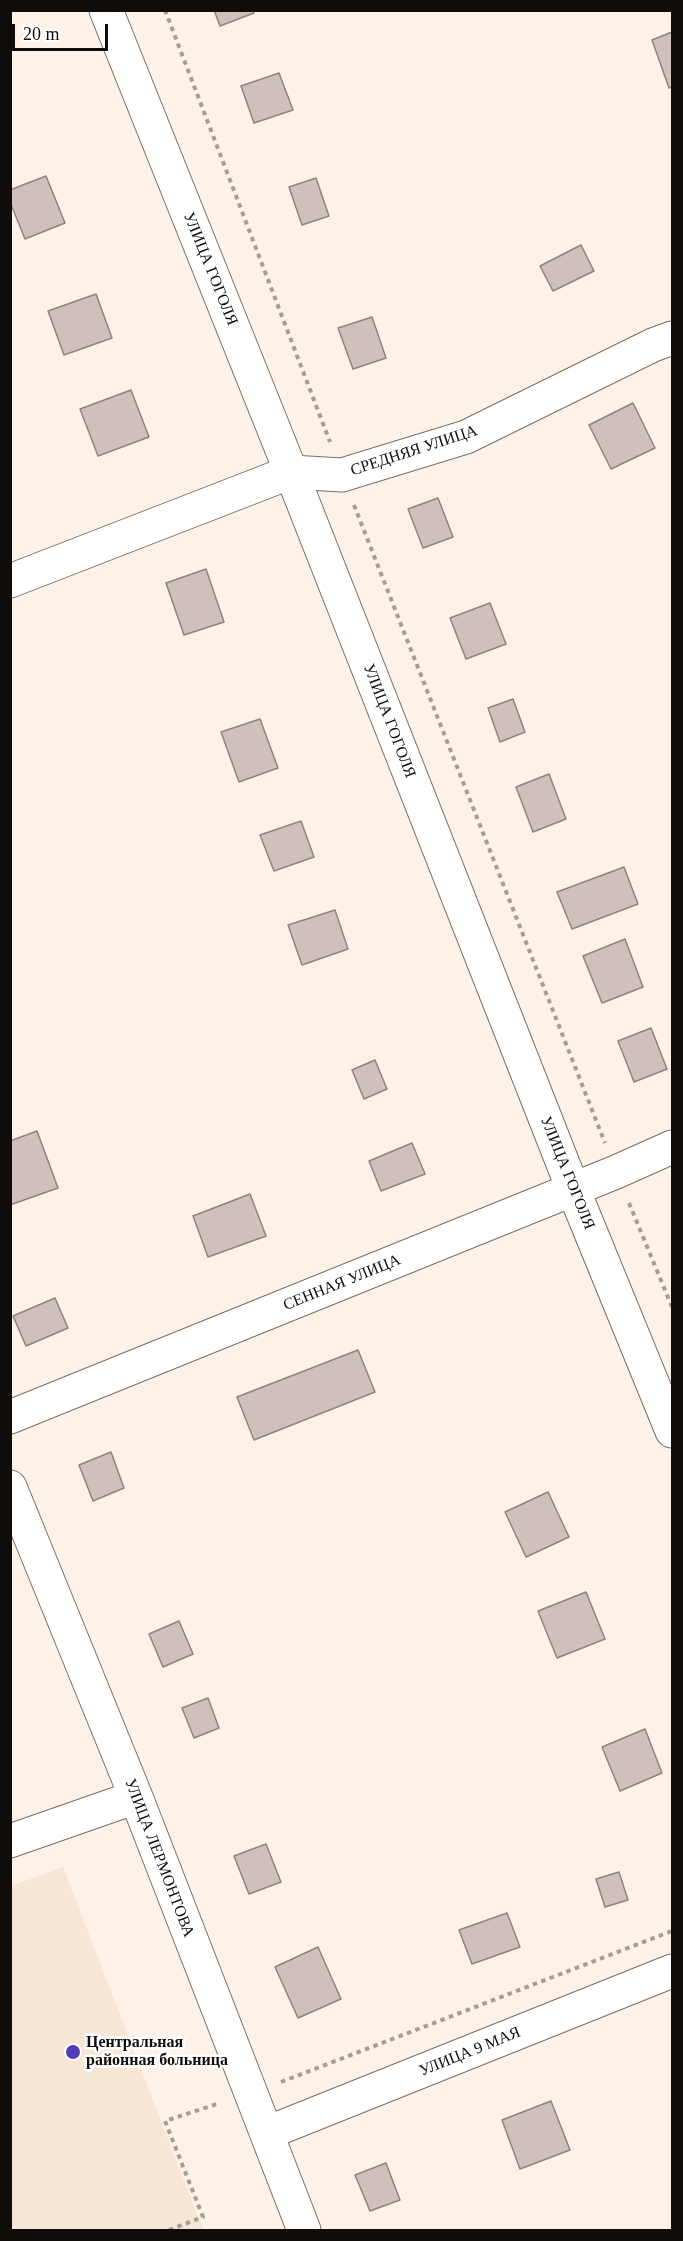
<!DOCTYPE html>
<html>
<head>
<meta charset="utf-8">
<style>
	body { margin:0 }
	#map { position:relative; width:683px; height:2241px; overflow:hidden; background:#fef2e8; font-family:"Times New Roman",serif }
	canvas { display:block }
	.frame { position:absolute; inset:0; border:12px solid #100c09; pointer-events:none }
	.scale { position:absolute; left:12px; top:24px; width:96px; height:27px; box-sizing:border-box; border:3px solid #100c09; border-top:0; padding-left:8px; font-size:18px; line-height:21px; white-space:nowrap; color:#100c09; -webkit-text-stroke:4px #fff; paint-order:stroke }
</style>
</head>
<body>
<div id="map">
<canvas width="683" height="2241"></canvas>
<div class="frame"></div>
<div class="scale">20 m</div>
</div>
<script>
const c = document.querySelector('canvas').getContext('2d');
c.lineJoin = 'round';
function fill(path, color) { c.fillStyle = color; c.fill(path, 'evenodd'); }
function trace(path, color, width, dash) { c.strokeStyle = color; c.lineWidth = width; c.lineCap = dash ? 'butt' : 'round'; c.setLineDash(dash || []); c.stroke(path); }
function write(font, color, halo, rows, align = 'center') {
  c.font = font + ' "Times New Roman",serif'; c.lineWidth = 5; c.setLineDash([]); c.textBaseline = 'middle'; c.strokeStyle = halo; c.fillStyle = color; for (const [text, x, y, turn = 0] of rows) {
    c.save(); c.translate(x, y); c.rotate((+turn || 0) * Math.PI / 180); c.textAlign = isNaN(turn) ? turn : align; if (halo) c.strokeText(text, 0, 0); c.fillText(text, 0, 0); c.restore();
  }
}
const built = new Path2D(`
	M63,1867L199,2219L204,2230H11V1886Z`);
const building = new Path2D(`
	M214,10H253L254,13L220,26Z
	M672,32V87L669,88L652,40Z
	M279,73L293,110L254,123L241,86Z
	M46,176L65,223L25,239L10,202V190Z
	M316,178L329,216L302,225L289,187Z
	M581,245L594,271L553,291L540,266Z
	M96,294L112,338L64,355L48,311Z
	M372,317L386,358L353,369L338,328Z
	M131,390L149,437L98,456L80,409Z
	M633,403L655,448L611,469L589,425Z
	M438,498L453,537L423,548L408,509Z
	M206,569L224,622L184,635L166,583Z
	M490,603L506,644L466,659L450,618Z
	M513,699L525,732L500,742L488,708Z
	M260,719L278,768L239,782L221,732Z
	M549,774L566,819L533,832L516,787Z
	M301,821L314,857L274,871L260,835Z
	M624,867L638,904L572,929L557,892Z
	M335,910L348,949L302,965L288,925Z
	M625,939L643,987L602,1003L583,956Z
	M651,1028L667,1069L634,1082L618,1041Z
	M375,1060L387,1089L364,1099L352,1070Z
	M37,1131L58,1188L10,1205V1141Z
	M412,1143L425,1174L381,1191L369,1161Z
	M250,1194L266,1236L208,1257L193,1216Z
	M55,1298L68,1328L26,1346L13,1316Z
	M358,1350L375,1392L254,1440L237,1397Z
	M111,1452L124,1488L93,1501L79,1465Z
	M548,1492L569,1537L526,1557L505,1512Z
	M586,1592L605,1639L557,1658L538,1611Z
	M179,1621L193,1654L163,1667L149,1634Z
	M208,1698L219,1728L194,1738L182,1708Z
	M645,1729L662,1773L620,1791L602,1747Z
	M266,1844L281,1882L249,1894L234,1856Z
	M619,1872L628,1900L605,1907L596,1879Z
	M507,1913L520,1947L472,1964L459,1930Z
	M318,1947L341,1999L298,2018L275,1967Z
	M551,2101L570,2150L520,2169L502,2120Z
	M386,2163L400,2200L370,2211L355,2175Z`);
const path = new Path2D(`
	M165,10L330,442
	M354,505L605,1143
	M629,1203L672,1307
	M281,2082L672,1931
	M169,2230L203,2217L165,2121L220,2103`);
const street = new Path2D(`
	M10,581L291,472L342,475L466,437L653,345L672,338
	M10,1417L616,1172L672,1147
	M10,1487L136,1797L304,2230
	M10,1841L136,1797
	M267,2133L672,1971`);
const secondary = new Path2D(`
	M106,10L291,472L573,1189L672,1431`);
const markers = [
	[73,2052,8,"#513eb6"]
];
const streetNames = [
	["УЛИЦА ГОГОЛЯ",210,269,68],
	["СРЕДНЯЯ УЛИЦА",414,451,-18],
	["УЛИЦА ГОГОЛЯ",389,721,69],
	["УЛИЦА ГОГОЛЯ",567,1173,68],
	["СЕННАЯ УЛИЦА",342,1283,-22],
	["УЛИЦА ЛЕРМОНТОВА",159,1858,69],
	["УЛИЦА 9 МАЯ",470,2052,-22]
];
const poiNames = [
	["Центральная",86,2043],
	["районная больница",86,2061]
];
fill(built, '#f7e5d6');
fill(building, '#cfc0bc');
trace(building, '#91827f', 1.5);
trace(street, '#786e65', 35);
trace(secondary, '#786e65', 35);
trace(path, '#a69d95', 4, [4.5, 4.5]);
trace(street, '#fff', 33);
trace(secondary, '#fff', 33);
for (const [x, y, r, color] of markers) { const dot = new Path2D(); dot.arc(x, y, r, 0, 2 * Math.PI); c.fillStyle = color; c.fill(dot); trace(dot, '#fff', 2); }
write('16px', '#100c09', '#fff', streetNames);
write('bold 16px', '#100c09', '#fff', poiNames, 'left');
</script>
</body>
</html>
